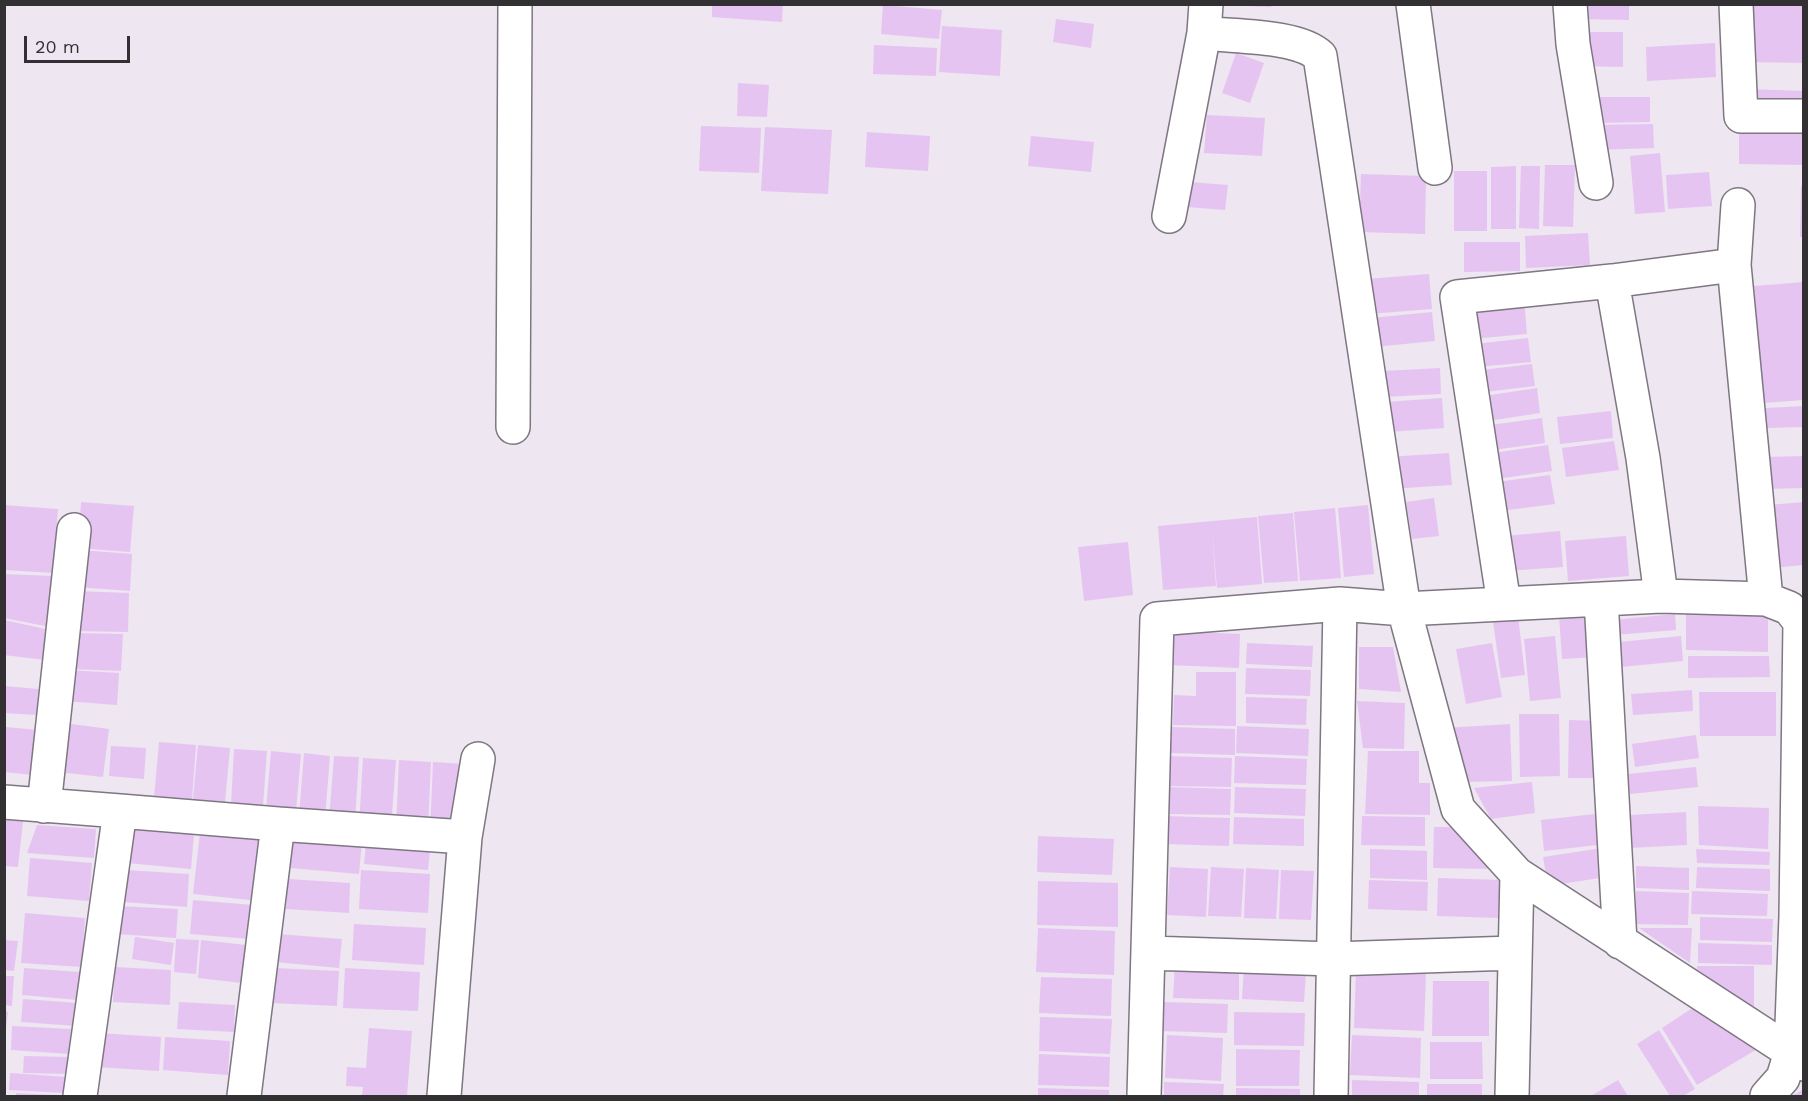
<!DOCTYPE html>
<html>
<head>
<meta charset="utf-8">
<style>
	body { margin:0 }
	#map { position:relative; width:1808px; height:1101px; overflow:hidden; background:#eee6f0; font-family:"Work Sans",sans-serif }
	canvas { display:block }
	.frame { position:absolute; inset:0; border:6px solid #333034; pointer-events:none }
	.scale { position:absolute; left:24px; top:36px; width:106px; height:27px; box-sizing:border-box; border:3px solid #333034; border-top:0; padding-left:8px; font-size:18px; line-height:21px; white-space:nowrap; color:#333034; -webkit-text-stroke:4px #eee6f0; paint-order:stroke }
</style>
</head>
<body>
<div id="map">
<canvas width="1808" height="1101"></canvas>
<div class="frame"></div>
<div class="scale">20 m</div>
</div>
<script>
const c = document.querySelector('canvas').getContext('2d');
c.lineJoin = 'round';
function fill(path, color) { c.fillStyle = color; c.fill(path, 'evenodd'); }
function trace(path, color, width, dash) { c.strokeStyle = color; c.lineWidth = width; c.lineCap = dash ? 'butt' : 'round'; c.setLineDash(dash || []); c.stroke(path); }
const building = new Path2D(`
	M712,4H783L782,22L712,17Z
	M1248,4H1271V7L1248,6Z
	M1575,4H1629V20L1575,19Z
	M1748,4H1804V63L1746,62Z
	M883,5L942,10L939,39L881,34Z
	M1056,19L1094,24L1091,48L1053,42Z
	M942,26L1002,30L1000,76L939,72Z
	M1579,32H1623V67L1578,66Z
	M1715,43L1716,77L1647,81L1646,47Z
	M874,45L937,48L936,76L873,74Z
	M1236,53L1264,63L1250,103L1222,93Z
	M738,83L769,85L767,117L737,116Z
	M1748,89L1804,91V111L1747,110Z
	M1591,97H1650V122L1591,123Z
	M1207,115L1265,118L1262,156L1204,153Z
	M1653,124L1654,148L1594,150V125Z
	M1739,125L1804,126V165L1739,164Z
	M701,126L761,128L759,173L699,171Z
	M765,127L832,130L828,194L761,191Z
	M867,132L930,136L928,171L865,167Z
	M1031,136L1094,142L1091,172L1028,166Z
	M1660,153L1665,212L1635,214L1630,156Z
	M1545,165H1575L1573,227L1543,226Z
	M1516,166V229H1491V167Z
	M1521,166H1540L1539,229L1519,228Z
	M1454,171H1487V231H1454Z
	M1709,172L1712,206L1668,209L1666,175Z
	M1361,174L1426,176L1425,234L1359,232Z
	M1189,182L1228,185L1225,210L1187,207Z
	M1801,186H1804V237H1800Z
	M1588,233L1590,265L1526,268L1525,236Z
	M1464,242H1520V271L1464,272Z
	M1429,274L1432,309L1369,314L1366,279Z
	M1804,282V400L1763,403L1754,286Z
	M1524,298L1527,334L1471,339L1468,303Z
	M1432,312L1435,341L1374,347L1371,318Z
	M1528,338L1531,362L1477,367L1475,344Z
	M1532,364L1535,386L1485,392L1482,370Z
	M1440,368L1441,394L1383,397L1382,371Z
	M1537,388L1540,413L1488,421L1484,396Z
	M1442,398L1444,428L1388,432L1386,402Z
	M1804,406V427L1766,428L1765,408Z
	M1611,411L1613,438L1560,444L1557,417Z
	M1542,418L1545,443L1493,450L1490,425Z
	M1614,441L1619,470L1566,477L1562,448Z
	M1548,445L1552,471L1497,479L1493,453Z
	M1449,453L1452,485L1389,489L1387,457Z
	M1804,456V488L1765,489V457Z
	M1550,475L1555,504L1500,511L1496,482Z
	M1434,498L1439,536L1412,539L1406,502Z
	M81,502L134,506L130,552L78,548Z
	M1804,502V565L1772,568L1768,505Z
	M4,505L58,509L53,573L4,570Z
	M1368,505L1374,574L1344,577L1338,508Z
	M1335,508L1341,578L1300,581L1294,512Z
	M1293,513L1298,581L1264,583L1258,516Z
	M1257,517L1262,584L1217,588L1212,530L1216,586L1163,590L1158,526Z
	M1560,531L1563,567L1507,571L1505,536Z
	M1626,536L1629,576L1568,581L1565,541Z
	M1128,542L1133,595L1084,601L1078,547Z
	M80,550L132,554L130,591L77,587Z
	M4,574L53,576L50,627L4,618Z
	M75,591L129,593L128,632L74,631Z
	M1686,611L1768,612V652L1686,650Z
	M1592,614L1595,657L1562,659L1559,616Z
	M1675,614L1676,630L1614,635L1612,620Z
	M1518,616L1525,675L1501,678L1493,622Z
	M4,620L50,630L45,660L4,655Z
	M1170,631L1240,634L1239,668L1169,665Z
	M71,633L123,634L121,671L71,669Z
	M1555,636L1561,698L1530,701L1524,639Z
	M1681,636L1683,661L1621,667L1619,642Z
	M1247,643L1313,646L1312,667L1246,664Z
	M1492,643L1502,697L1466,704L1456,649Z
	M1359,647H1393L1401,692L1359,689Z
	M1688,656H1769L1770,677L1688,678Z
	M1246,668L1311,670L1310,696L1245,694Z
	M67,670L119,673L117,705L65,701Z
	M1196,672H1236V726L1173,725L1174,695L1196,696Z
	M4,686L38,689L37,715L4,713Z
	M1692,690L1693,711L1633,715L1631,694Z
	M1699,692H1776V736H1700Z
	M1246,697L1307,699L1306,725L1246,723Z
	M1357,701L1405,703L1404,749L1363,748Z
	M1519,714H1559L1560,776L1520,777Z
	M1569,720L1599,721L1598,778H1568Z
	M64,723L109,729L103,777L58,772Z
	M1510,724L1512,781L1463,782L1445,728Z
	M1237,726L1309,729L1308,756L1236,753Z
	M6,727L38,730L33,775L4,772Z
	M1171,727L1235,729V755L1170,753Z
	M1696,735L1699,758L1635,767L1632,744Z
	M159,742L196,745L192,800L154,798Z
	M198,745L230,748L225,802L193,799Z
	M111,746L146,748L144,779L109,776Z
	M234,749L267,751L263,806L231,805Z
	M271,751L301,754L296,811L266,809Z
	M1368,751H1419V783H1430V815L1365,814Z
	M304,753L330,756L325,818L299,816Z
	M334,756L359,757L355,821L329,820Z
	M1168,756L1232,758L1231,787L1167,786Z
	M1235,756L1307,759L1306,785L1234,783Z
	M363,758L396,760L391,828L359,826Z
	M399,760L431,762L428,828L396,826Z
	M433,762L464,764L461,833L430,831Z
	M1696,767L1698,787L1630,794L1628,774Z
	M1532,782L1535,813L1491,819L1474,788Z
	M1167,787L1231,789L1230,815L1166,814Z
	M1235,787L1306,789L1305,816L1234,813Z
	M1698,806L1769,808L1768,849L1699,845Z
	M1686,812L1687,845L1630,848L1629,815Z
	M1595,814L1598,845L1544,851L1541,820Z
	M1164,816L1230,818L1229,846L1164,844Z
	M1362,816L1425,817V846L1361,845Z
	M1234,817L1304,819V846L1233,844Z
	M4,819L23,821L18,867L4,866Z
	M37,825L96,829L94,858L27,853Z
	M1434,827H1470L1492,869L1433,868Z
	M131,828L194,834L191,869L127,863Z
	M200,833L265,839L259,901L193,894Z
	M367,835L431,840L428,870L364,864Z
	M293,836L362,841L359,874L290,868Z
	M1038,836L1114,839L1112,875L1037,872Z
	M1602,848L1606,877L1548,886L1543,857Z
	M1370,849L1427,851V880L1370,878Z
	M1696,849L1770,852L1769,865L1697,863Z
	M30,858L92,863L89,901L27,896Z
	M1636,866L1689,868V890L1636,888Z
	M1170,867L1208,869L1206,917L1167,915Z
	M1211,867L1244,869L1241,917L1208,916Z
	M1697,867L1770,869V891L1696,888Z
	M1246,868L1279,870L1276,919L1244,918Z
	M126,870L189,874L187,907L124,902Z
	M361,870L430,874L428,913L359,909Z
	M1281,870L1314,871L1311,920L1279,919Z
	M1438,878L1501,880L1499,918L1437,916Z
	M288,879L350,883L349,913L286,909Z
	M1369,880L1428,882L1427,911L1368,909Z
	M1038,881L1118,883V927L1037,925Z
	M1636,891L1689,893L1688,925L1635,924Z
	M1692,891L1768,894L1767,916L1691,914Z
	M193,900L253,905L250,939L190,934Z
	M117,906L178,909L176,938L116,934Z
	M25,913L85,918L82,967L21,963Z
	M1700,917L1773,919L1772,942L1700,940Z
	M354,924L426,928L424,965L352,960Z
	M1038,928L1115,931L1114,975L1036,972Z
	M1639,928H1692L1690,963Z
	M278,934L342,939L339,968L275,962Z
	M135,937L174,943L171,965L132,959Z
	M176,939L199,940L196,974L174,972Z
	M4,940L18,941L14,971L4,970Z
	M201,940L246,945L242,983L198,978Z
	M1698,943L1772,945V965L1698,963Z
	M1175,964L1239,966V1000L1173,998Z
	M1697,966H1754V1019L1698,984Z
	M115,967L171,970L170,1005L113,1002Z
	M1244,967L1306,970L1304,1002L1242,999Z
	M24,968L80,972L78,1000L22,995Z
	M274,968L339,971L337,1006L272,1003Z
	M345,968L420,972L418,1011L343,1008Z
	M1356,969L1426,973L1424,1031L1354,1028Z
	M4,976H14L12,1006L4,1005Z
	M1041,977L1112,979L1111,1016L1039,1013Z
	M1433,981H1489V1036H1432Z
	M23,999L78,1003L76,1026L21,1022Z
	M179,1002L235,1005L234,1032L177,1029Z
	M1163,1002L1228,1004L1227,1033L1162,1031Z
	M1700,1003L1764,1045L1697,1085L1662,1028Z
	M4,1011L8,1012L6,1028H4Z
	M1234,1012L1305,1013L1304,1046L1234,1045Z
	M1040,1017L1112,1019L1110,1054L1039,1051Z
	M12,1026L71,1029L69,1054L11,1050Z
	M369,1028L412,1031L407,1096H362L363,1087L346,1086L347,1067L366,1068Z
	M1659,1030L1695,1089L1683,1096H1670L1637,1044Z
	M98,1033L161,1037L159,1071L96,1067Z
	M1167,1035L1223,1038L1221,1081L1165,1078Z
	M1352,1035L1421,1038L1420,1078L1350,1075Z
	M165,1037L230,1041L228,1075L163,1070Z
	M1430,1042H1482L1483,1079H1430Z
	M1236,1049L1300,1050L1299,1086H1236Z
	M1039,1054L1110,1057L1109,1087L1038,1085Z
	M24,1056L69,1057V1074L23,1073Z
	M10,1073L66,1077L65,1093L9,1090Z
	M1352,1080L1419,1082V1096H1352Z
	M1618,1080L1628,1096H1591Z
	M1164,1082L1224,1084L1223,1096H1164Z
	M1427,1084H1482V1096H1427Z
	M1038,1088L1109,1090V1096H1038Z
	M1236,1088L1300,1089V1096H1236Z
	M1804,1089V1096H1792Z
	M16,1093L53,1095V1096H16Z`);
const street = new Path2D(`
	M1413,4L1435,168
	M1570,4L1573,44L1596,183
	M1736,4L1741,116H1804
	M1204,33C1235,37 1298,35 1320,56L1404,609L1458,809L1517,874L1791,1052L1783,1078L1767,1096
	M1738,205L1734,265L1766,599
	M1169,216L1204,33L1206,4
	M513,427L515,4
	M1661,596L1643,458L1612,281L1734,265
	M1601,599L1620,942
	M1504,604L1457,297L1612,281
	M4,802L120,811
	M44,806L74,530
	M278,824L465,837
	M1149,953L1333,959L1513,953
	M80,1096L120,811L278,824L244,1096
	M444,1096L465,837L478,759
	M1144,1096L1157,619L1340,604L1404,609L1661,596L1766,599L1789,608L1800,622L1796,916L1791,1052L1804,1064
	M1331,1096L1340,604
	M1512,1096L1517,874`);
fill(building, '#e6c4f2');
trace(street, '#7e7781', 36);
trace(street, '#fff', 33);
</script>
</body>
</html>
